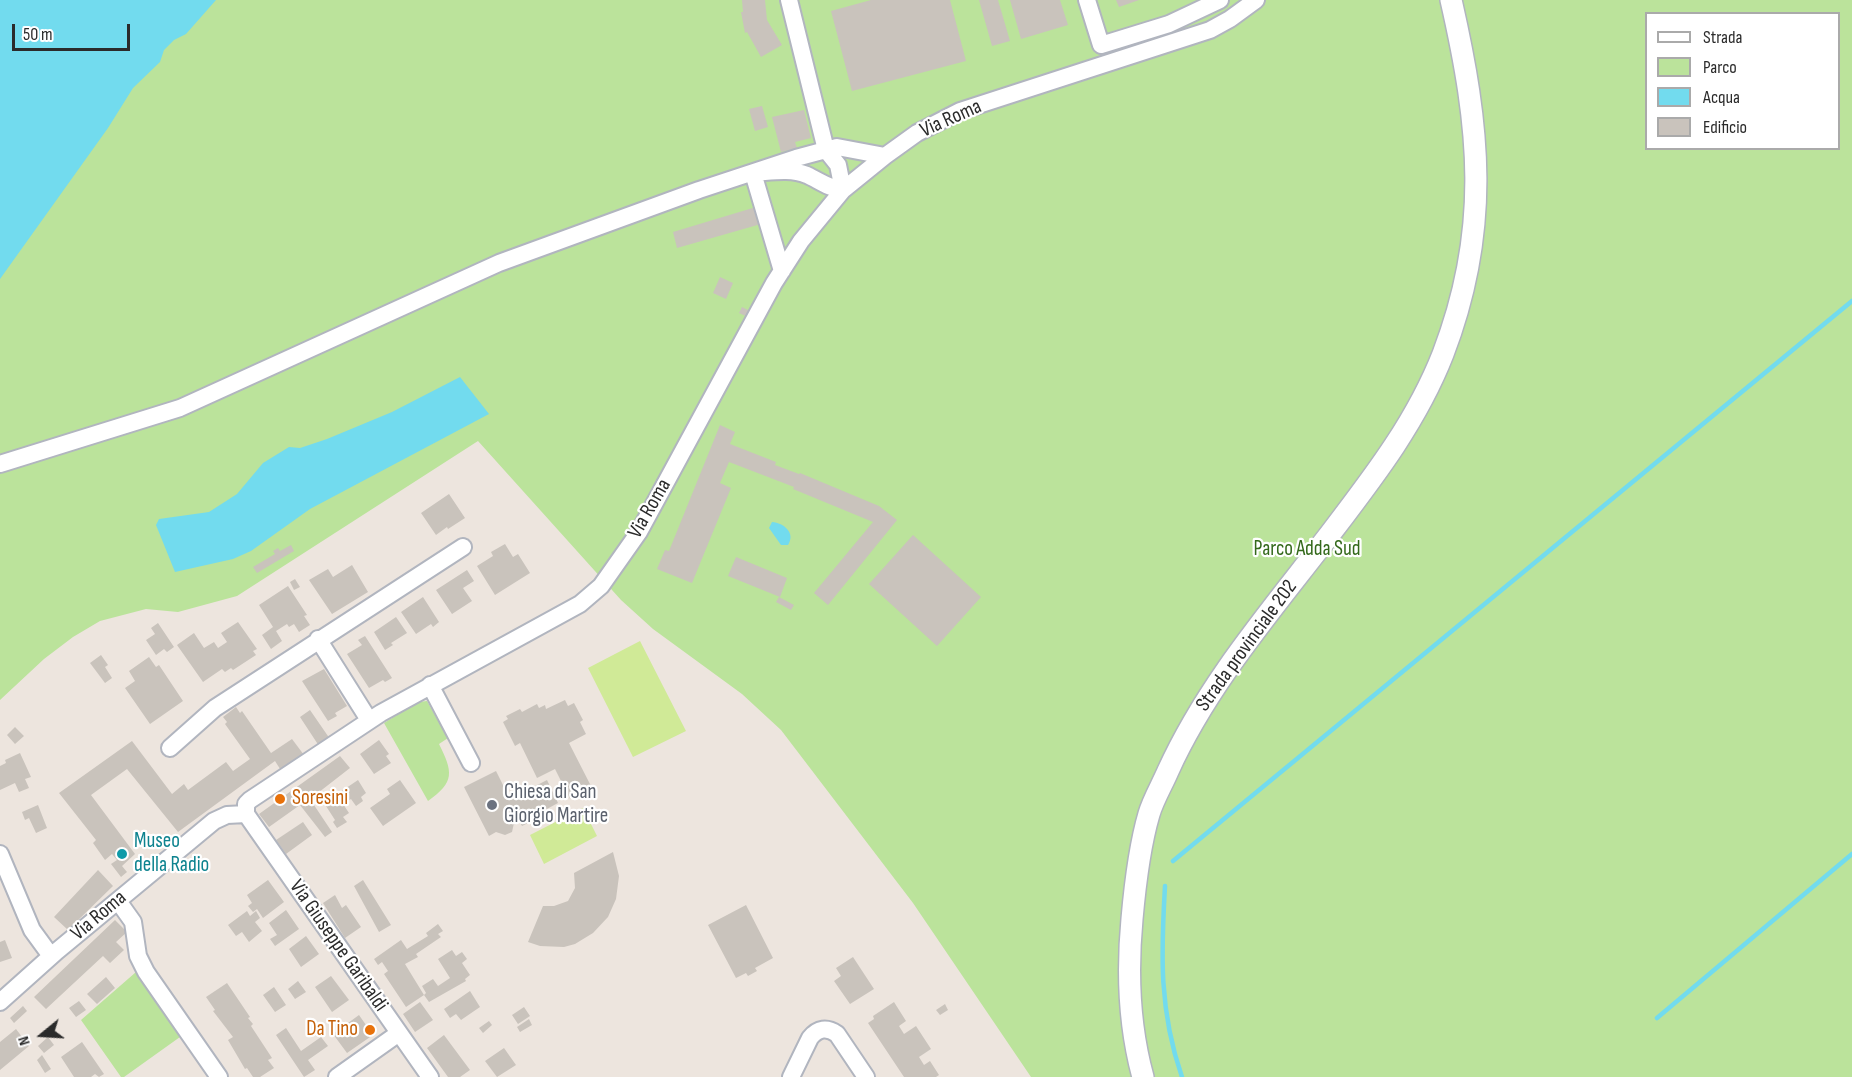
<!DOCTYPE html>
<html>
<head>
<meta charset="utf-8">
<style>
	body { margin:0 }
	#map { position:relative; width:1852px; height:1077px; overflow:hidden; background:#ede5de; font-family:"Sofia Sans Condensed",sans-serif }
	canvas { display:block }
	.legend { position:absolute; left:1645px; top:12px; width:195px; height:138px; box-sizing:border-box; background:#fff; border:2px solid #aaa; margin:0; padding:8px 10px; list-style:none; font-size:18px; color:#2b2b2b }
	.legend li { display:flex; align-items:center; gap:12px; height:30px }
	.legend b { width:30px; border:2px solid #aaa }
	.north { position:absolute; left:12px; top:1005px; width:60px; height:60px; -webkit-text-stroke:4px #fff; paint-order:stroke; rotate:252deg; font-size:16px; font-weight:700; line-height:24px; text-align:center; color:#2b2b2b }
	.north::after { content:''; display:block; margin:auto; width:21px; height:27px; background:#2b2b2b; clip-path:polygon(50% 0,100% 100%,50% 72%,0 100%) }
	.scale { position:absolute; left:12px; top:24px; width:118px; height:27px; box-sizing:border-box; border:3px solid #2b2b2b; border-top:0; padding-left:8px; font-size:18px; line-height:21px; white-space:nowrap; color:#2b2b2b; -webkit-text-stroke:4px #fff; paint-order:stroke }
</style>
</head>
<body>
<div id="map">
<canvas width="1852" height="1077"></canvas>
<ul class="legend">
<li><b style="height:8px;background:#fff"></b>Strada</li>
<li><b style="height:16px;background:#bbe39b"></b>Parco</li>
<li><b style="height:16px;background:#72dbee"></b>Acqua</li>
<li><b style="height:16px;background:#c9c3bc"></b>Edificio</li>
</ul>
<div class="north">N</div>
<div class="scale">50 m</div>
</div>
<script>
const c = document.querySelector('canvas').getContext('2d');
c.lineJoin = 'round';
function fill(path, color) { c.fillStyle = color; c.fill(path, 'evenodd'); }
function trace(path, color, width, dash) { c.strokeStyle = color; c.lineWidth = width; c.lineCap = dash ? 'butt' : 'round'; c.setLineDash(dash || []); c.stroke(path); }
function write(font, color, halo, rows, align = 'center') {
  c.font = font + ' "Sofia Sans Condensed",sans-serif'; c.lineWidth = 4.5; c.setLineDash([]); c.textBaseline = 'middle'; c.strokeStyle = halo; c.fillStyle = color; for (const [text, x, y, turn = 0] of rows) {
    c.save(); c.translate(x, y); c.rotate((+turn || 0) * Math.PI / 180); c.textAlign = isNaN(turn) ? turn : align; if (halo) c.strokeText(text, 0, 0); c.fillText(text, 0, 0); c.restore();
  }
}
const green = new Path2D(`
	M0,0H1852V1077H1031L913,903L781,730L742,694L653,629L621,600L478,441L237,596L178,612L146,609L100,621L73,637L44,659L0,700ZM1646,14H1838V148H1646Z
	M427,701L448,738L439,744C453,772 455,782 428,801L384,723L418,702Z
	M136,972L180,1037L124,1077H121L81,1020Z`);
const pitch = new Path2D(`
	M640,641L686,731L633,757L588,668Z
	M583,808L597,836L544,864L530,835Z`);
const water = new Path2D(`
	M0,0H216L186,34L174,40L164,50L160,62L133,88L108,128L0,279Z
	M460,377L489,414L310,509L251,551L233,559L175,572L156,525L159,519L209,512L237,494L263,463L289,447L300,448L327,439L392,412Z
	M772,522C784,523 796,533 788,545H781L769,528Z`);
const stream = new Path2D(`
	M1173,861L1852,301
	M1165,886C1161,954 1159,1011 1182,1077
	M1657,1018L1852,854`);
const building = new Path2D(`
	M742,0H765L767,20L782,45L761,57L747,32L745,33L741,12H743Z
	M871,0H950L966,61L852,91L831,11Z
	M979,0H998L1010,41L992,46Z
	M1010,0H1060L1068,25L1021,39Z
	M1116,0H1139L1119,7Z
	M762,106L768,127L755,131L749,109Z
	M804,110L811,138L795,142L797,148L781,152L772,117Z
	M756,207L761,224L677,248L673,232Z
	M720,277L733,283L726,299L713,293Z
	M742,307L752,312L750,318L739,313Z
	M720,425L735,432L730,444L776,462L775,465L799,474L800,473L879,506L897,520L828,605L814,593L873,522L793,489L794,487L729,462L720,483L731,488L692,583L657,569L665,550L669,551Z
	M449,494L465,518L448,529L447,527L436,535L421,513Z
	M913,535L981,597L937,646L869,584Z
	M505,544L513,557L518,554L530,573L495,595L477,566L493,556L491,552Z
	M291,545L294,551L257,573L253,567L275,554L273,551L278,548L280,551Z
	M736,557L787,578L780,597L728,576Z
	M352,565L368,592L332,614L309,580L328,569L333,577Z
	M467,570L474,581L463,588L472,601L452,614L436,590Z
	M295,579L300,587L294,590L290,582Z
	M288,586L307,615L304,616L310,625L299,632L294,624L289,627L287,624L276,631L282,641L271,649L262,635L273,627L259,605Z
	M423,597L439,622L433,627L431,624L416,634L401,612Z
	M779,597L794,605L791,610L776,602Z
	M396,617L407,633L391,643L393,645L385,650L374,632Z
	M238,622L257,649L253,651L256,655L233,670L231,668L225,672L222,669L203,682L177,645L194,633L204,648L214,642L218,648L227,642L221,633Z
	M158,623L174,647L167,652L164,649L156,655L146,640L155,634L151,628Z
	M365,636L392,678L385,682L383,680L369,688L347,654L362,645L358,640Z
	M101,655L108,665L105,667L112,678L105,683L90,663Z
	M149,657L156,667L159,665L183,701L150,724L125,688L135,681L129,671Z
	M324,669L347,706L335,713L337,716L328,721L302,681Z
	M565,700L568,706L574,703L583,720L580,722L586,734L569,743L592,788L570,799L555,769L537,778L520,743L515,746L503,722L508,719L506,716L520,709L522,712L537,704L539,708L545,705L546,709Z
	M236,707L240,713L242,711L271,753L292,739L304,755L282,772L275,761L178,832L127,769L91,795L135,854L122,866L127,872L121,877L111,864L117,860L112,854L105,860L93,843L96,840L59,793L132,741L172,794L184,784L188,790L226,762L233,771L250,759L225,724L227,722L223,717Z
	M310,710L330,739L319,746L300,717Z
	M15,727L24,736L15,744L7,735Z
	M379,740L389,754L386,756L391,763L374,774L360,754Z
	M20,753L31,777L25,779L29,788L19,792L15,783L0,790V766L6,763L5,760Z
	M340,756L350,768L314,796L316,799L312,802L332,832L325,837L300,805L269,827L259,814Z
	M496,771L510,799L547,780L558,803L530,818L532,821L522,826L519,820L514,823L512,832L505,835L496,832L489,836L464,787Z
	M358,780L366,793L361,797L363,801L356,806L351,799L343,804L349,813L343,817L347,822L337,828L333,822L335,820L324,803Z
	M400,780L416,803L383,826L370,808L390,794L387,789Z
	M38,805L47,828L36,833L29,818L25,820L22,812Z
	M303,822L312,835L286,854L276,840Z
	M613,852L619,876L616,899L608,917L593,933L575,944L564,947L540,946L528,942L543,906H554L568,901L575,888L574,873Z
	M98,870L113,886L68,930L54,917Z
	M268,880L284,902L263,918L257,909L253,912L248,906L252,903L247,895Z
	M363,880L391,925L379,932L354,886Z
	M335,895L342,908L346,905L361,927L345,938L323,903Z
	M746,905L773,958L755,968L757,971L748,976L746,973L736,978L708,925Z
	M286,910L299,929L275,946L270,939L277,935L269,923Z
	M247,911L250,916L256,911L260,918L255,922L262,931L249,942L242,932L236,936L228,925Z
	M115,920L127,932L116,942L124,950L110,963L103,956L46,1009L34,997Z
	M438,924L443,931L438,934L441,937L416,954L418,957L405,964L424,995L406,1007L384,974L388,971L382,962L378,965L374,959L401,940L407,949L428,936L426,933Z
	M306,936L319,954L301,967L289,949Z
	M5,940L12,958L0,962V942Z
	M452,950L456,956L462,952L467,959L462,963L470,975L465,979L466,981L429,1002L424,995L426,993L422,986L433,979L438,986L450,978L438,959Z
	M853,957L874,989L850,1004L834,981L841,976L836,968Z
	M331,976L349,1000L332,1012L315,987Z
	M106,977L115,988L97,1004L87,994Z
	M298,981L306,992L295,999L288,989Z
	M227,983L250,1017L248,1018L253,1024L251,1026L272,1058L268,1060L274,1068L260,1077H253L247,1068L245,1069L228,1040L233,1037L213,1011L215,1010L206,997Z
	M274,987L286,1005L275,1012L263,995Z
	M470,991L480,1007L461,1020L456,1014L450,1018L444,1009Z
	M79,1001L86,1010L76,1017L69,1008Z
	M420,1002L433,1020L415,1032L403,1014Z
	M894,1002L906,1021L899,1026L904,1034L916,1026L931,1049L919,1057L924,1065L930,1061L939,1075L936,1077H904L868,1023L874,1019L873,1016Z
	M945,1004L948,1010L940,1015L936,1010Z
	M23,1006L27,1011L14,1023L10,1018Z
	M524,1007L530,1016L518,1024L512,1015Z
	M359,1015L373,1035L347,1053L333,1034Z
	M529,1019L532,1025L520,1032L517,1027Z
	M489,1021L492,1025L483,1033L479,1028Z
	M286,1028L301,1051L321,1037L328,1046L308,1060L315,1070L304,1077L276,1035Z
	M16,1029L29,1046L0,1070V1042Z
	M444,1035L470,1070L460,1077H448L427,1048Z
	M48,1037L54,1045L44,1053L38,1046Z
	M82,1042L104,1074L99,1077L95,1074L91,1077H74L61,1057Z
	M504,1048L516,1065L497,1077L485,1061Z
	M42,1055L51,1069L45,1073L37,1060Z`);
const minor = new Path2D(`
	M789,0L826,150L838,165L843,190
	M1087,0L1101,45L1169,24L1220,0
	M782,271L753,173C771,172 790,168 807,175C820,181 828,188 843,190
	M0,464L180,408L499,263L699,190L796,158L837,147L885,156
	M318,639L369,720
	M430,685L471,763
	M170,748L215,708L463,547
	M246,814V804L250,800L381,713L580,604L601,586L639,532L774,283L801,241L843,190L885,156L917,133L960,111L1210,30L1230,19L1256,0
	M246,814L430,1077
	M0,854L32,930L51,956
	M118,901L133,922L138,956L146,972L219,1077
	M0,1002L57,951L214,821L227,815L246,814
	M337,1077L399,1033
	M791,1077L810,1038C818,1028 827,1027 837,1034L866,1077`);
const tertiary = new Path2D(`
	M1143,1077C1129,1026 1127,972 1132,919C1135,885 1139,848 1149,814C1153,800 1162,785 1168,771C1207,685 1270,612 1327,538C1372,479 1416,423 1443,354C1491,229 1480,127 1451,0`);
const markers = [
	[280,799,6,"#e8710a"],
	[492,805,6,"#6b7280"],
	[122,854,6,"#0f9aa8"],
	[370,1030,6,"#e8710a"]
];
const streetNames = [
	["Via Roma",951,119,-24],
	["Via Roma",650,509,-60],
	["Strada provinciale 202",1247,646,-54],
	["Via Roma",99,916,-40],
	["Via Giuseppe Garibaldi",338,946,55]
];
const parkNames = [
	["Parco Adda Sud",1307,550]
];
const worshipNames = [
	["Chiesa di San",504,793],
	["Giorgio Martire",504,817]
];
const foodNames = [
	["Soresini",292,799],
	["Da Tino",358,1030,"right"]
];
const cultureNames = [
	["Museo",134,842],
	["della Radio",134,866]
];
fill(green, '#bbe39b');
fill(pitch, '#d0ea97');
fill(water, '#72dbee');
trace(stream, '#72dbee', 4.5);
fill(building, '#c9c3bc');
trace(minor, '#b1b5bf', 20);
trace(tertiary, '#b1b5bf', 24);
trace(minor, '#fff', 16);
trace(tertiary, '#fff', 21);
for (const [x, y, r, color] of markers) { const dot = new Path2D(); dot.arc(x, y, r, 0, 2 * Math.PI); c.fillStyle = color; c.fill(dot); trace(dot, '#fff', 2); }
write('21px', '#2b2b2b', '#fff', streetNames);
write('21px', '#34691b', '#fff', parkNames);
write('21px', '#5b616d', '#fff', worshipNames, 'left');
write('21px', '#c56008', '#fff', foodNames, 'left');
write('21px', '#0d838f', '#fff', cultureNames, 'left');
</script>
</body>
</html>
